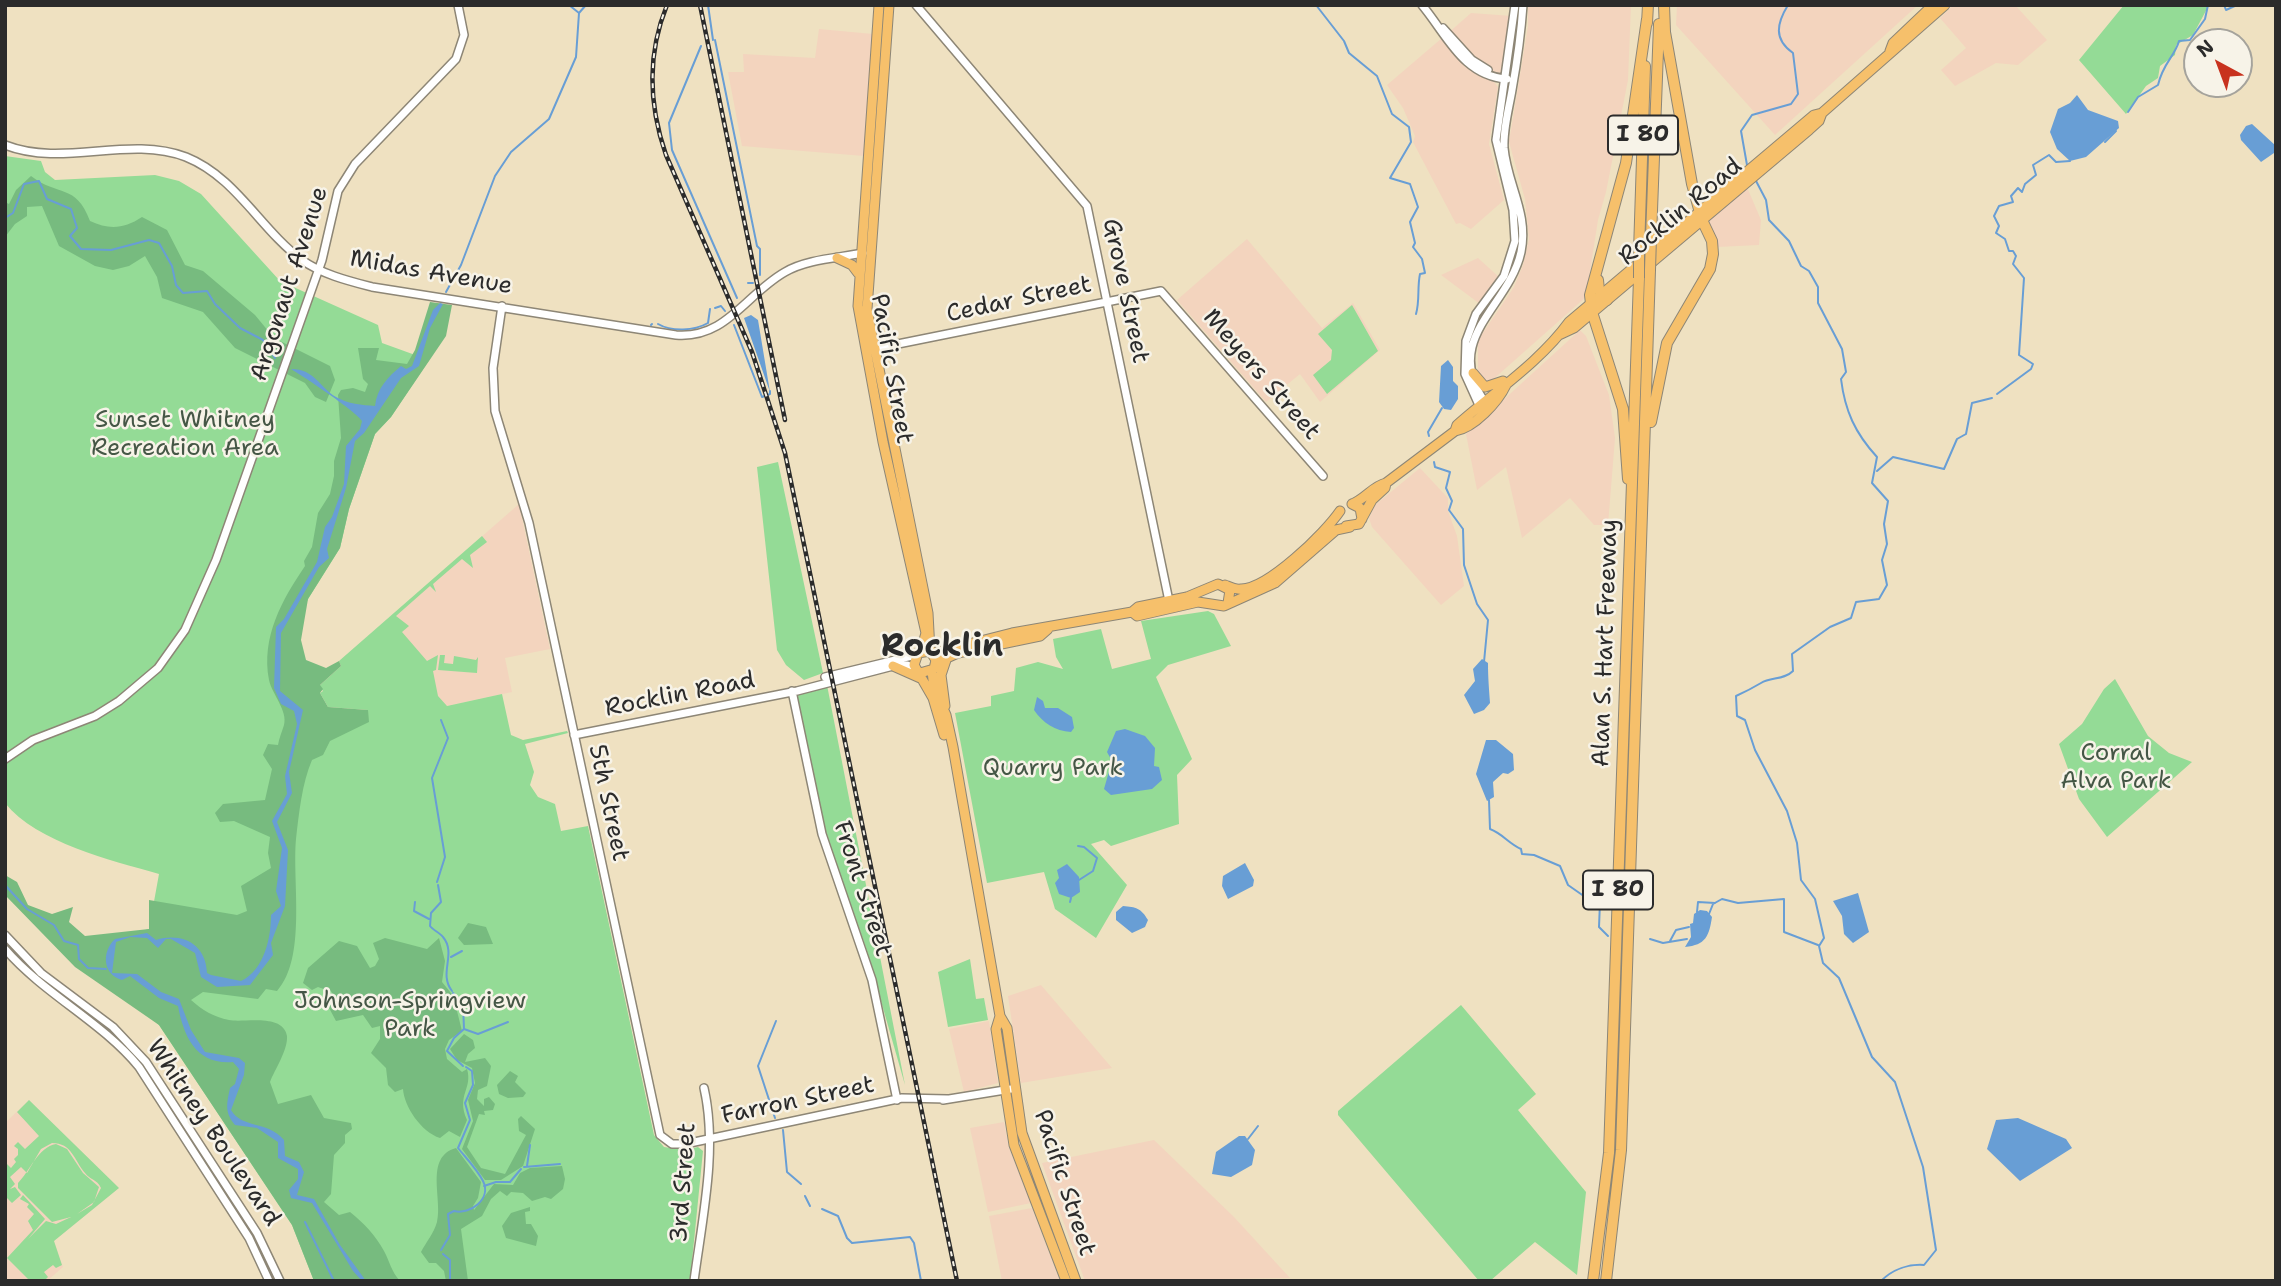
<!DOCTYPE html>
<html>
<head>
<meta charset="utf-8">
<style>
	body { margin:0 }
	#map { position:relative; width:2281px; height:1286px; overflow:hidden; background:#efe1c1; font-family:"Shantell Sans",sans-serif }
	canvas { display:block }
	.frame { position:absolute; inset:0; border:7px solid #2b2b2b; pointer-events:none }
	.north { position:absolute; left:2183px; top:28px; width:70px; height:70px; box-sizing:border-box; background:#f7f3e8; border:2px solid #a5a39c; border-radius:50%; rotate:319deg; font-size:19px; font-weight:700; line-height:28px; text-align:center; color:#2b2b2b }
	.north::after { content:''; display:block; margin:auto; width:24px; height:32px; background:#c8321e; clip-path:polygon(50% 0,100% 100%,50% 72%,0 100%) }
</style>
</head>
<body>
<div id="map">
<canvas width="2281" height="1286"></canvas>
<div class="frame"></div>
<div class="north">N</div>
</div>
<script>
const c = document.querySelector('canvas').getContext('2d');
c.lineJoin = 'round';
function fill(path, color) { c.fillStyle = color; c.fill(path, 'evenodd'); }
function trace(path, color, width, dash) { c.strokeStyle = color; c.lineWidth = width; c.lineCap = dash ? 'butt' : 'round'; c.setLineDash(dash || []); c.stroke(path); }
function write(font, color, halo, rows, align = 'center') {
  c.font = font + ' "Shantell Sans",sans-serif'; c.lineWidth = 5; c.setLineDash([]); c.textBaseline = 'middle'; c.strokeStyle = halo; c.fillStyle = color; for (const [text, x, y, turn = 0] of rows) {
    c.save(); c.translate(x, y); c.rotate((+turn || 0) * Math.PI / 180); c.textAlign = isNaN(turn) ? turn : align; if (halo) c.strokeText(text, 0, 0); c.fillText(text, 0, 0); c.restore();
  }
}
const built = new Path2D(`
	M1528,5H1631L1628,80L1606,192L1598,220L1586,297L1489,383H1484L1478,372V340L1514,287L1523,265L1529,239L1525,199L1509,142L1528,26Z
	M1677,5H1918L1775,135L1676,25Z
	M1953,5H2015L2047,40L2018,65L1996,63L1955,86L1941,70L1966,48L1940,18Z
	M1471,13L1512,16L1503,76L1488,73L1446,35Z
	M819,29L873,34L864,156L742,146L728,72H744L743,54L815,58Z
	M1442,38L1469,69L1494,82L1498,87L1489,144L1504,200L1471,229L1460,223L1456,224L1413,142L1415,136L1403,108L1387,85Z
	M1744,180L1761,220L1759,245L1717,247L1704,214Z
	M1247,239L1322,328L1353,303L1380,350L1320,402L1300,374L1266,402L1177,300Z
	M1478,258L1500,278L1480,304L1441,275Z
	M1580,330L1586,336L1609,395L1615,438L1608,525H1594L1570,498L1522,538L1506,467L1477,490L1466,434Z
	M1420,468L1448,498V511L1457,536L1464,586L1441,605L1372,527L1369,518L1375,505Z
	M519,504L550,649L505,658L512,692L447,706L313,684Z
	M1041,985L1112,1068L1021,1083L1008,996Z
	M989,1021L998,1083L964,1092L949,1029Z
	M29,1100L119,1188L54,1241L63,1267L47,1281H5V1123Z
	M1004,1122L1009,1148L1031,1203L988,1212L970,1128Z
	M1154,1140L1234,1217L1290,1278L1085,1281L1042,1163Z
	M1032,1208L1060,1281H1002L989,1216Z`);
const green = new Path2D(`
	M2124,5H2209L2193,35L2176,45L2175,55L2160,66L2158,78L2146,86L2126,114L2079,60Z
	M5,156L41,161L45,172L55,180L155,175L179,181L201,194L280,281L378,325L382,343L429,360L391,417L375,434L349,509L340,548L308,599L297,626L307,738L368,710L328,707L320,693L323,691L319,686L341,666L339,661L482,536L487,542L470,555L473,568L462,559L433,584L436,592L430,586L396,616L409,626L402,632L427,661L438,655L436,670L433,671L438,696L447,706L502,694L511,735L523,740L567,731L568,733L525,744L534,772L530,785L538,797L555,804L561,831L588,826L654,1135L664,1147L684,1150L698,1147L703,1151L690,1281H314L292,1225L159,1025L70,949L149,929L159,874C111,860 37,843 5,803Z
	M1352,305L1378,351L1327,394L1313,375L1331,360L1332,350L1318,334Z
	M778,462L823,673L804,680L786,665L777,650L757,467Z
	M1208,611L1214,614L1231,646L1168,665L1156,677L1192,759L1177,775L1179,824L1111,846L1104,840L1091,844L1127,885L1096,938L1055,909L1044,872L987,883L955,713L991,706V696L1014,691L1016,668L1038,662L1063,669L1056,657L1053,639L1101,629L1112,669L1151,659L1141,621Z
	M440,655H445L444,663L453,664L454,656L476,660L478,657L477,673L438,670Z
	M2115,679L2148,736L2169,753L2192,762L2107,837L2079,799L2059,744L2082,724L2104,689Z
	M827,685L905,1085L865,945L826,835L797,695Z
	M970,959L976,999L984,998L988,1020L948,1027L938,972Z
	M1461,1005L1536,1094L1518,1110L1586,1192L1577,1275L1535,1242L1490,1281H1479L1338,1115V1111Z
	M29,1100L119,1188L54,1241L62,1265L56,1268L53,1265L44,1272L48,1277L44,1281H30L7,1258L33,1230L28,1221L34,1214L27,1207L29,1204L20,1199L23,1195L45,1219L28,1239L46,1221L56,1224L71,1217L52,1222L18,1188V1183C30,1171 38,1147 56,1144L67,1149L83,1173L99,1187L94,1202L77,1214L92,1205L101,1188C97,1179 90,1180 85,1173C74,1160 72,1143 52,1143L41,1149L27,1173L21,1167L10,1177L15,1184L10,1189L15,1187L21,1195L12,1203L5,1196V1162L11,1168L16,1162L14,1159L18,1155V1149L14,1146L18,1142L25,1149L39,1136L17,1112Z`);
const forest = new Path2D(`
	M31,176C58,197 76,183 90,221C109,230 124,229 142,217L167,230L185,265L203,271L255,315L274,338L330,366L335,380L326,402L315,397L305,383L235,348L203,312L162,298L157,277L145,256L129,266L113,270L95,266L59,246L42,206L27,207V216L15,224L5,237V202L9,204L16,190Z
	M430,302L452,305L446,336L391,417L375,434L349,509L340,548L308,599L301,640L306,660L326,668L339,661L341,666L320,685L323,689L320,693L328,707L368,710L369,722L330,741L323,755L312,760C302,783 299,813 296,839C292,881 307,958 277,991L266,989L258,999L203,992L191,1000C202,1010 214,1017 229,1020C244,1023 283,1013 287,1036C288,1050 275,1069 270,1082L278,1104L311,1095L324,1118L351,1123L352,1129L345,1135V1143L334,1155L331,1194L324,1202L339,1215L350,1212C364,1223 376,1236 384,1251C390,1262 391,1271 400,1281H314L292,1225L159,1025L75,967L5,895V875L17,882L28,905L52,914L73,907L69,922L85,936L149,929V900L237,915L247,911L241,886L271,868L268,853L270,837L234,821L220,822L215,813L223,804L265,800L272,769L263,755L268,744L278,745C279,738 282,732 284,725C288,711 272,694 269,680C261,637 282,600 305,566L304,561L312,547L318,513L330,494L334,476V461L341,438L338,395L341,390L353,388L365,392L368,384L363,379L358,348H379L376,360L407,364L415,350Z
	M468,923L486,927L493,944L464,945L458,938Z
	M385,938L427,949L439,938L445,961L442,982L459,1003L457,1011L462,1031L449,1040L445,1049L447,1059L462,1072L467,1069C473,1089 456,1095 467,1120L460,1137L449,1131L440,1138C421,1132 404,1106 403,1089L395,1092L388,1085L386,1068L371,1053L380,1039V1026L372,1028L363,1015L336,1021L328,1006L332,992L318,987L312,990L303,983L308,968L339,941L357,946L370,968L375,966L379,959L373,943Z
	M464,1034L473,1040L475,1048L468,1054L465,1062L485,1058L491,1066L487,1086L478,1090L477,1099L484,1106V1099L489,1097L495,1104L493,1110L484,1111L485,1115L479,1114L467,1147L481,1168L505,1174L526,1135L519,1131L518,1119L521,1116L535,1129L523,1166L501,1180H485L462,1149L473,1121L468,1100L475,1083L472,1068L457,1060L450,1049Z
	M510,1071L518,1076L515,1082L526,1093L523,1097L508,1098L499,1094L497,1085Z
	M456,1148L481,1182L478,1198L473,1206L474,1210L494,1184L513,1185L520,1173L530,1168L562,1166L565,1179L563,1189L551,1199L545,1197L532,1201L523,1193L511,1192L507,1196L500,1191L491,1199L482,1216L461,1229L468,1281H446L444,1271L436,1263H429L421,1252C426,1242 434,1233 437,1222C443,1199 424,1157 456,1148Z
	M530,1207V1211L525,1212L526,1224H531L538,1236L536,1246L506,1238L502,1226L511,1213Z`);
const water = new Path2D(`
	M2077,95L2088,110L2118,121L2119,128L2086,157L2070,161L2057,149L2050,132L2058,109L2070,103Z
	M2252,124L2276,146L2274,153L2261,162L2241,140L2240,135L2246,126Z
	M440,303L443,304L430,328L419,366L401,378L364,433L355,441L346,488L327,549L329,558L319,567L281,633L280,691L303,710L289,772L292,793L277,822L288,850L285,906L271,943L273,955L250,985L217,987L201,977L195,953L171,939H166L158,948L147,938L130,937L116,942L112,973L137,974L161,992L179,999L191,1030L205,1052L239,1058L245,1063L244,1075L231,1110C242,1129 267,1120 284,1140L285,1156L299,1162L304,1172L297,1195L314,1199L340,1245L366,1281H362L353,1271L312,1203L291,1198L289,1190L298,1179V1169L278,1158V1142L257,1128L235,1125C224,1112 227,1103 230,1088L235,1084L239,1069L233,1062C197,1065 184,1038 178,1006L159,998L130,976L122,980C103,975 101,952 115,939L147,933L156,940C182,932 206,944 207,973L211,975L241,981C265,970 271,936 271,915L281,906L276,891L282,848L272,821L287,794L285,776L297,724L294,711L281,704L274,688L276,627L284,619L317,562L325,527L332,517L344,484L346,446L360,429L362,421C357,412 303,376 291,369C315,369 320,388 336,397C348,404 362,405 375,406C377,388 388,377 401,366L406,369L412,366L433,310Z
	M751,315L758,320L770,392L744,318Z
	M1448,360L1453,367V381L1458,386V399L1451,410L1444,409L1439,402L1441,366Z
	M1482,659L1488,663C1488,678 1489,688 1490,703L1484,710L1474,714L1464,695L1475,681L1473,669Z
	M1037,697L1043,701L1045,708H1058L1072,717L1074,728L1071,732C1055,731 1043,723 1034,710Z
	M1125,729L1145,736L1155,748L1154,766L1159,767L1162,780L1152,789L1111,795L1104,789L1112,761L1107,752L1116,731Z
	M1486,740H1496L1513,754L1514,770L1508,774L1503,773L1493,782L1494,797L1487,801L1476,774Z
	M1245,863L1254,880L1253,886L1228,899L1222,886L1223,876Z
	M1067,864L1079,877L1080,892L1071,898L1059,894L1055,883L1059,878L1057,870Z
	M1858,893L1869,932L1853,943L1844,934L1842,916L1833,901Z
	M1123,906C1136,907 1141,908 1148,920L1145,927L1132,933L1116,920V912Z
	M1700,910L1707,911L1712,917C1709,936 1706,945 1685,947L1691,937L1690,924L1693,923L1694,914Z
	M2018,1118L2066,1139L2072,1148L2020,1181L1987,1149L1996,1120Z
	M1239,1136H1245L1255,1150L1252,1165L1231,1177L1212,1174L1216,1152Z`);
const stream = new Path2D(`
	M569,5L579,13
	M708,5L713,40
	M1316,5L1344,41L1349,53L1377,76L1392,114L1409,127L1411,142L1390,178L1410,184L1418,207L1410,222L1415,243L1413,247L1422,259L1425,273L1420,274C1417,288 1420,300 1416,314
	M2224,5L2226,10L2237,5
	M715,40L757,246L760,249V275
	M701,46L669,123L672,150L737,298
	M2128,112L2138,97L2158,85C2163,63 2175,56 2179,41L2190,40L2205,19L2208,5
	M2105,142L2116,131
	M1747,165L1741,131L1752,115L1791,104L1798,94L1793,53C1773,39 1777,23 1788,5
	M1755,179L1766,200L1769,220L1789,241L1801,266L1809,271L1818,287V303L1842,349L1846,372L1841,379C1845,411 1855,433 1877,457L1872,483L1888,501L1884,524L1887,544L1882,560L1887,585L1879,599L1856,602L1851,618L1830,627L1792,654L1793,671C1784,680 1771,677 1761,683C1751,689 1747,691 1736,696L1737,716L1745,720L1755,750L1787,811L1797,843L1801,880L1815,899L1824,938L1819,946L1823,963L1839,978L1872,1057L1895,1082L1923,1167L1936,1250L1924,1265C1909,1264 1893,1269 1881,1281
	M5,218L13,213L24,184L39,181L47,199L71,209L77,228L70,236L81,249L111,250L149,240L159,243L172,266L176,285L183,293L207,291L215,304L240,328L263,340L275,358
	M748,283H753
	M446,292L461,265L495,176L511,152L549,119L576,57L579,13L586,5
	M715,308L721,306L725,311
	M658,324C672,332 694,331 708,323L710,309
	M651,325L652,324
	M734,325L762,397L770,394V391
	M1997,394L2031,369L2033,364L2019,355L2024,278L2013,264L2016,256L2013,251H2009L2005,239L1996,233L1999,226L1994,216L1999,206L2013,202L2011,196L2018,188L2022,192L2025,184L2036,175L2033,165L2049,155L2056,162L2070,161
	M1429,436L1428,432L1442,408
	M1434,462L1435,467L1450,472L1446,488L1452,501L1449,510L1463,529L1464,565L1477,604L1488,620L1484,662
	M1877,471L1893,457L1944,469L1957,439L1966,434L1972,403L1992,398
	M1489,800L1490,829C1503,834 1508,843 1521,849L1522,854L1534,855L1560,866L1568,885L1588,899L1590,905L1600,902L1599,927L1608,936
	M1078,846L1084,847L1097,858L1093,871L1079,880
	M437,882L445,857L432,778L448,738L441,720
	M5,885L27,909L54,925L64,941L78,945L79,959L88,968L106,969
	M438,885L441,902L431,913L430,926C433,930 440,933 443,937C457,954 438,973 452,991
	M415,902L414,911L429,919
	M1070,902L1071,898
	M1697,912L1698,902L1715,903
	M1709,914L1713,904L1722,899L1738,903L1784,899V932L1818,945
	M1650,939L1663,943L1687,939
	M1670,941L1676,930L1689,927
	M451,957L462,951
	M453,993L463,1004L464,1029L454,1038L447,1051L463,1066
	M464,1029L478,1034L508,1022
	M775,1118L758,1066L776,1021
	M783,1130L787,1172L801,1184
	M1248,1139L1258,1126
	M527,1166L530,1145
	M524,1167L560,1164
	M484,1186L496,1182H510L521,1169
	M805,1196L810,1206
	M822,1209L838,1216L847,1238L852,1243L910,1237L914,1243L921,1281
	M305,1222L334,1281
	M441,1250L450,1235L448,1214L454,1211C470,1215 492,1199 483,1181C477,1169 466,1158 458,1148L470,1120L465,1103L473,1085L472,1071L466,1067
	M443,1254L450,1260V1281`);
const minor = new Path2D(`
	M916,5L1087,206L1169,601
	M1422,5C1447,35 1463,76 1507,79
	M1443,28L1472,60L1488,70
	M5,145C64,168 127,135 186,157C236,177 260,229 302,260C321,274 349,281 372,287L676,335C726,339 746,294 785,272C807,259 839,258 863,253
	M502,306L493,368L495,411L529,523L660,1135L672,1144H685L902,1098L947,1099
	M873,349L1161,291L1323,476
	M1484,401C1442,337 1509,307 1521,252C1529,213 1507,184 1504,148C1503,129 1509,108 1512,90C1517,62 1521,34 1523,5
	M1479,405L1465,374L1466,341L1476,314L1504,276L1515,241L1513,210L1496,140L1515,5
	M825,677L916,655
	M792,691L822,834L872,980L897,1100
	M574,735L797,691L893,666L907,665L915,669
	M5,759L33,740L95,716L119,701L158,668L185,630L216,560L322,260L338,191L355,164L456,59L464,35L458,5
	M5,935L41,973L113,1027L146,1062L257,1233L280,1281
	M5,949C45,995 101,1021 139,1067L249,1238L269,1281
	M943,1100L1011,1089
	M694,1281C702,1220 718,1149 704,1088`);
const major = new Path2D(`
	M879,5L858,306L883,442L926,633L921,651
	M889,5L867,309L928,613L930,651
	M1890,51L1893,43L1933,5
	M837,258L852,265L858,273
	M1559,335L1574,328L1809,130L1819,121L1822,113L1945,5
	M1473,373L1485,387L1503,381
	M1455,431L1457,425C1494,392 1539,363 1569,322L1814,115L1822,113
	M1352,504C1365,499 1373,486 1386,483L1455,431C1474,428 1498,402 1506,385
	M1352,504L1360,508L1362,519
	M1346,526L1359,524L1372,500L1385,488L1386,483
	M1225,585C1230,587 1236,590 1241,589C1268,589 1325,533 1340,511
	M1132,612L1137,616L1198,602L1224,606L1275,583L1336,530L1350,527
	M933,653L1012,633L1132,612L1138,607L1187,597L1218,584L1230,590L1228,603
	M936,663L958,653L1040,636L1048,629
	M893,666L920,678
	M932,671L934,688L946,715L953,747L1000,1016L1007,1028L1022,1133L1076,1281
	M920,673L934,669L936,660L930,651L918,653L914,665L933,698L944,735
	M945,706L941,675L947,657
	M1000,1016L996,1029L1014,1145L1066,1281`);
const highway = new Path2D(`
	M1647,23L1648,5
	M1651,237L1659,24
	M1639,251L1645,66
	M1598,280L1599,290L1607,300
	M1651,422L1667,343L1710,269L1713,254L1712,241L1702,220L1692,184L1665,32L1664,5
	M1628,479L1623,409L1592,312L1590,295L1626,163L1647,19
	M1593,1281L1609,1153L1639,278
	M1606,1281L1621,1150L1650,270`);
const rail = new Path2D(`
	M667,5C647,54 649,106 666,155L752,352L785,453L957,1281
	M700,5L785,420`);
const highwayBridge = new Path2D(`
	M1650,270L1651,237
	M1639,278V251`);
const shields = [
	[1643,135,70],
	[1618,890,70]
];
const shieldNames = [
	["I 80",1643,135],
	["I 80",1618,890]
];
const streetNames = [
	["Rocklin Road",1681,212,-40],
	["Midas Avenue",431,273,10],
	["Argonaut Avenue",290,284,-72],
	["Grove Street",1125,291,78],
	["Cedar Street",1019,300,-12],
	["Pacific Street",891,369,80],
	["Meyers Street",1261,375,49],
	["Alan S. Hart Freeway",1606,643,-88],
	["Rocklin Road",680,695,-11],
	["5th Street",608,803,78],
	["Front Street",862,889,72],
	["Farron Street",798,1101,-12],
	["Whitney Boulevard",213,1133,56],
	["3rd Street",684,1183,-86],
	["Pacific Street",1064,1183,72]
];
const parkNames = [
	["Sunset Whitney",185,421],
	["Recreation Area",185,449],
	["Corral",2116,754],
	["Alva Park",2116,782],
	["Quarry Park",1053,769],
	["Johnson-Springview",410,1002],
	["Park",410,1030]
];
const districtNames = [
	["Rocklin",942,648]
];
fill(built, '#f3d4be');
fill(green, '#94db96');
fill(forest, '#77bb7f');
fill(water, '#689ed5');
trace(stream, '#689ed5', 2);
trace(minor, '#8d8676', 10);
trace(major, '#8d8676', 11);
trace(highway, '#8d8676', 12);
trace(minor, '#fff', 7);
trace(major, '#f6c06b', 9);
trace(highway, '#f6c06b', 10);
trace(rail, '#2b2b2b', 4.5);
trace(rail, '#f7f3e8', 2, [5]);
trace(highwayBridge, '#8d8676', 12, []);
trace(highwayBridge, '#f6c06b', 10);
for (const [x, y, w] of shields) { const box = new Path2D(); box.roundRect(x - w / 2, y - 19.5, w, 39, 5); c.fillStyle = '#f7f3e8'; c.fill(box); trace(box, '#2b2b2b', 2); }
write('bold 23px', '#2b2b2b', null, shieldNames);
write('24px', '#2b2b2b', '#f7f3e8', streetNames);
write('24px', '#455746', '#f7f3e8', parkNames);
write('bold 32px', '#2b2b2b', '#f7f3e8', districtNames);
</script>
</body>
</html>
